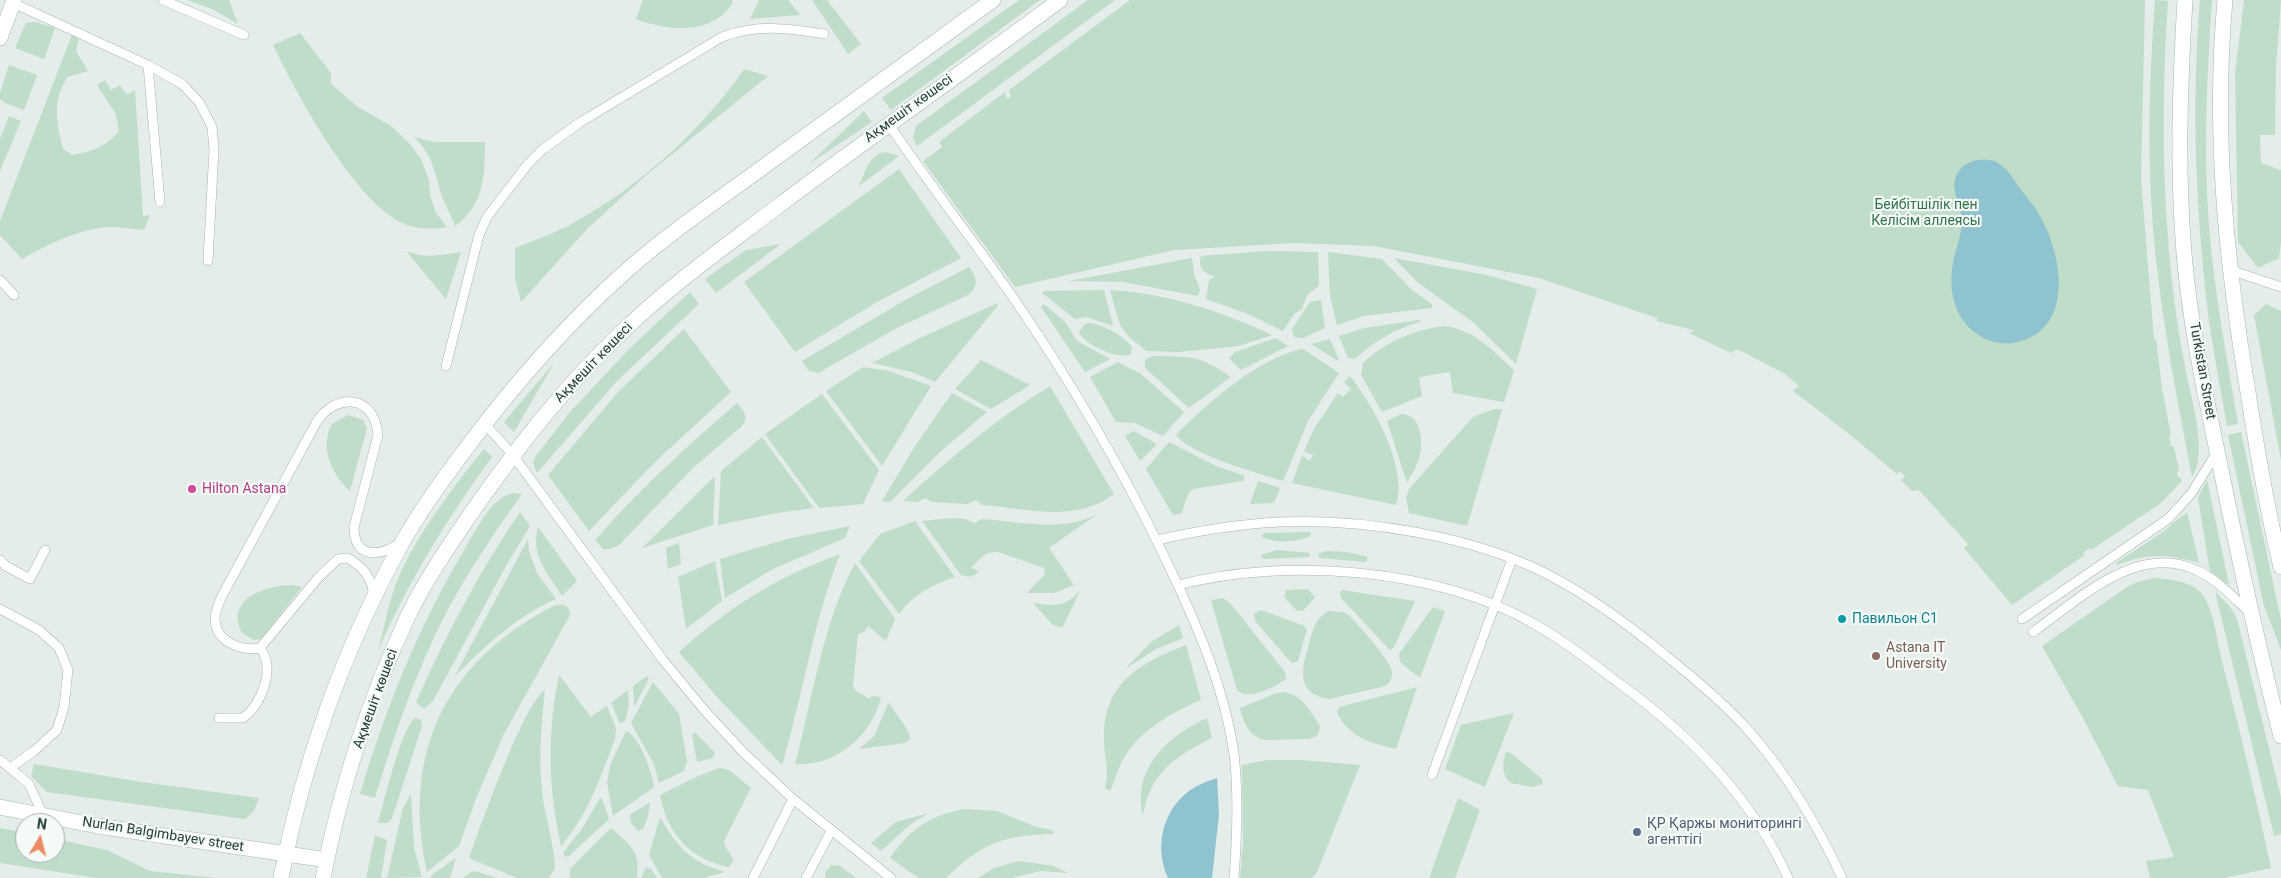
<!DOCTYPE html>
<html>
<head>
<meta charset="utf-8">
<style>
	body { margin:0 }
	#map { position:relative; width:2281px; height:878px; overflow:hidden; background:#e4ede9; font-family:Roboto,sans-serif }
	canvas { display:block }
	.north { position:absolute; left:15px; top:813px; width:50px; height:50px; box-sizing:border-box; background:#f5faf7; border:1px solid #a1afab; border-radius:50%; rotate:8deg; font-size:14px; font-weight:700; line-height:20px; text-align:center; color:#243e38 }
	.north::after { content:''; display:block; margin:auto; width:18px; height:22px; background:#eb8a64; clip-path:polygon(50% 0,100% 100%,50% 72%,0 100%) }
</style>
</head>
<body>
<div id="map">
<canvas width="2281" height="878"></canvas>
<div class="north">N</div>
</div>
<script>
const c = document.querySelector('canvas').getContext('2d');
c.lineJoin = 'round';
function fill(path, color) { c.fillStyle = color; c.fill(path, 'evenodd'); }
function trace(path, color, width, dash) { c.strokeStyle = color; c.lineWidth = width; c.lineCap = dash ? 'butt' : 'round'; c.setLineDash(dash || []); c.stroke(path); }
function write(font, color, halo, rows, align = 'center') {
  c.font = font + ' Roboto,sans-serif'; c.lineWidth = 4.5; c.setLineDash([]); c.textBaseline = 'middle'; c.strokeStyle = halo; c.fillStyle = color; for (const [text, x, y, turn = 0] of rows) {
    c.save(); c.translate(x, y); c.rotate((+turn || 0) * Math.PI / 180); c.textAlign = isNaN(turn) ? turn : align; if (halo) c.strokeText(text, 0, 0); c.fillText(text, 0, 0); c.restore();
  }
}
const green = new Path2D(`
	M188,0H229L238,24L214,10Z
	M643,0H732L733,3C710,36 669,31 636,19Z
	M759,0H788L800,15L750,19Z
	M812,0H827L861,44L848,54Z
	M1019,0H1040L891,110L882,98Z
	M1088,0H1115L917,146L913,138L916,126Z
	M1130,0H2145L2141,179L2154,339L2156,340L2162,388L2171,436H2169L2171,446L2174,447L2179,470L2177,472L2178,478L2180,477L2182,481L2161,503L2091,550L2089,548L2083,553L2085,555L2012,605L1964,548L1968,544L1919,490L1912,491L1901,480L1905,476L1900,471L1897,474L1848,433L1793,391L1799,386L1785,374L1737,349L1731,353L1689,333L1695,331C1681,326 1670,325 1657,321V318L1539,278L1374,246L1294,243L1174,250L1015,287L923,161L942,147L939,142L1005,92L1007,99L1011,96L1009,90Z
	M2155,0L2168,1C2160,122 2162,247 2185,367C2190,396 2209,452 2192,477C2173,376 2152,273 2150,170C2148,113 2151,56 2155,0Z
	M2200,0H2212C2207,74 2203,150 2209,225C2214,292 2227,358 2238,424L2227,426C2221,391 2214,356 2209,321C2196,215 2191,107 2200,0Z
	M2244,0H2281L2276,67L2275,135H2260L2261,163L2281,170V242L2279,258L2258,268L2238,242L2235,74Z
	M35,22L55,28L44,59L15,48L26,23Z
	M73,32L80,33L76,51L88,71L67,77C52,104 56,120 63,149L72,155C94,151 104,148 119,131L116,114L97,85L105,80L111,90L120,85L127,95L135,90L143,216L150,215L144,230C133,229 121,227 109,227C78,229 49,244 22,259L0,235V221Z
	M300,33L331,73V84L358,107L391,126L410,144L421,159L429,180L430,195L436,213L447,227C432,230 412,229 398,221C351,194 297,95 273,45Z
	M9,65L37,75L24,110L5,103L0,99V93Z
	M744,69L768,76L643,178L588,228L521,302L515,278V248C535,240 556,233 575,222C640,186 702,130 744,69Z
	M864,111L872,122L809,164Z
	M9,116L21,121L0,171V139Z
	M414,137L434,142H485C485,176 484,205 455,226C452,216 446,207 442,197C434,172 434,156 414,137Z
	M886,152L899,156L859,186C865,173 869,153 886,152Z
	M899,169L961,258L877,302L795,352L744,282Z
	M781,244L716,293L705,279L746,250Z
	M406,251C425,259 441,255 461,252L446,299Z
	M1266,251L1318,252L1319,286L1307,295L1302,309L1294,314L1283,331L1248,314L1206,299L1209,280L1216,276C1205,275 1197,268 1201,256Z
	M1328,252L1382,259L1412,290L1432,304V308L1364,316L1337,325L1330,296Z
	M1192,258L1194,274L1200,290L1198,296L1123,282L1069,281Z
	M1394,258L1487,275L1537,289L1516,364L1474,323L1417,282Z
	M969,267C977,278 979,284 970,294L897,328L818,373L809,371L802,361L907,299Z
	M1104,290L1113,326L1087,317L1075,319L1042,293L1045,291Z
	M1110,290C1167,293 1220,311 1272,335L1239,346L1179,352L1146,351L1129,337L1120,325Z
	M690,292L699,304L617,381L537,473L533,463L535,457L570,412L630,348Z
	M1321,300L1325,328L1303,338L1294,337L1292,329L1310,302Z
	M998,303L997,307L935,382L912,372L872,363L922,337Z
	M1044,304L1066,323L1077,341L1110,359L1085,372L1041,307Z
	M2266,304L2281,311V460L2254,315Z
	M1419,320L1420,322C1395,329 1374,341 1355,359L1348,358L1339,336L1364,328Z
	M1090,323C1104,325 1124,336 1132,347L1131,354C1120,361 1081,343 1079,332L1085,324Z
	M1445,326C1475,330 1493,351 1514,370L1504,402L1453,393L1450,372L1419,377L1422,396L1382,412L1361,375L1363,363C1385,342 1416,329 1445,326Z
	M684,329L731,392L656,461L589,531L548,475L619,391Z
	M1276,338L1288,346L1241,370L1229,358L1235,352Z
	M1330,339L1340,362L1311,344Z
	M1303,349L1339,373L1308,421L1283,481C1258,473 1191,455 1176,435C1204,406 1262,355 1303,349Z
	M1152,356C1191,357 1198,354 1231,377L1189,408L1145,368V360Z
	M981,360L1030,385L991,409L955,389Z
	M1118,362L1141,374L1184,412L1163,436L1135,423L1116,422L1090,377Z
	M554,363L514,432L504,422Z
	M863,367L889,371L931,386L882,466L826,391Z
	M1350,376C1373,405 1409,469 1396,505L1292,483L1302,456L1310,461L1313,455L1304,451L1314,429L1338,393L1343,397L1351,389L1344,382Z
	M1050,386L1114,494C1074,524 1027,508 982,505L976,500L968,504L932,502L925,498L917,502L903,501C950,458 996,419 1050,386Z
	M952,393L987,412L941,451L890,502L882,501L915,446Z
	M822,394L879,470L863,504L819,508L765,434Z
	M737,403C743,411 750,417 742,426L694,467L619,545L611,549H603L595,540C639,490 687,446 737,403Z
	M1494,409H1502L1467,526L1409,513L1406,498L1409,489L1473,417Z
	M1401,414C1423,414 1424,446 1418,462C1415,469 1411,476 1407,483L1387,421Z
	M348,415L363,420L367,428L350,491C332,475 319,447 332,424Z
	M1133,431L1157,444L1140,461L1125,436Z
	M2241,432L2281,620V650L2264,606L2228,435Z
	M762,437L814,508L777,513L718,525L721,471Z
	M1169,442L1216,466L1245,476L1243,481L1193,489L1188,494L1182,513L1173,515L1146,469Z
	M484,449L492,457C447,518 409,581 378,650C385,626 389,599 399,576C418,533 454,486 484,449Z
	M715,476L713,525L642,548Z
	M2207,480L2229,585L2210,572L2198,498Z
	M1258,481L1280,488L1274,503L1250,504Z
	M512,493L522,494C494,533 468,572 446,613C416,671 394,735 375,798L360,794C386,707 419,625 466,547C477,528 491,499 512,493Z
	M520,512L530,526L506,566L433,701L425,708L421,707L416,702C446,635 479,572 520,512Z
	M2187,512L2199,563C2167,554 2149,553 2117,565L2116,563L2160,534Z
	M1099,513L1049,548L1074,585L1054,593H1027L1045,574L1044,568L998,552C985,551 980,559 971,568L979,571C974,577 969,578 961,575L922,521L953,518L965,519L975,523L982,519C1021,522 1064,533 1099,513Z
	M915,521L955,577C932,585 914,594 899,614L859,561L880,534Z
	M850,526L845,538L771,570L725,598L720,559L787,539Z
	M538,527L577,581L562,596C548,573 530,556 538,527Z
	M1310,532L1311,536C1295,542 1278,544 1262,537L1263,533Z
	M528,539L529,551L537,573L556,599C515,617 485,646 454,677Z
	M679,543L681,564L668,569L666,548Z
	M1277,550L1310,553L1309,557L1263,559L1261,555Z
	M1326,551L1347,552L1368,557L1366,562L1320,558L1318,554Z
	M840,554C813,622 803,695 782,765L718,698L679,652C729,607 777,577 840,554Z
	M715,561L722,601L686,629L678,577Z
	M855,563L895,619L886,641L868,626L864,632L858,634L853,686L856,691L870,699L871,696L881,697C872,736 835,767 795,764C813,697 822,625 855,563Z
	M2155,578C2172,580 2192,581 2203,595C2213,609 2217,640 2221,657C2239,727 2256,797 2271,868L2224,878H2150L2146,861L2174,857L2148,790L2118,786L2083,718L2042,646L2127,587L2137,582Z
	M291,585L302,587L261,639L254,640L242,633C225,599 264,586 291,585Z
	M1308,589L1315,597L1303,611L1296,610L1284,597L1286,590Z
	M1342,590L1415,601L1394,647L1390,650L1341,598L1340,593Z
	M1080,591L1062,628L1053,625L1033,603C1056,606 1063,608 1080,591Z
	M2215,591L2231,608L2237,619L2281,797V834L2274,836Z
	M1223,598L1231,604L1285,672L1286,679L1283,681C1272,688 1248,701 1237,690L1211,600Z
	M555,605C563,604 569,605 570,613L569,617L504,734L477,796L459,846L427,872C401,752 446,661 555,605Z
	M1433,607L1445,611L1420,678L1400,662L1399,654Z
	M1261,610L1302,625L1307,629L1298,661L1292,663L1289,660L1255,621L1254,614Z
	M1328,611L1343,612L1350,616C1359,626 1391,661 1392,672C1393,678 1390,682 1386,686L1329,699C1297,694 1301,671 1308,648C1312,632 1314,620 1328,611Z
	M1179,625L1183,638L1156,649L1125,669L1151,642Z
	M1186,645L1201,700C1173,712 1142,729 1125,756C1118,767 1115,780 1110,791L1105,788C1110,772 1104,755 1104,739C1103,683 1140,663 1186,645Z
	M559,675L591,717L607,706L616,728L615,739C600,778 589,813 561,846C548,786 547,735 559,675Z
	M647,676L649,679L634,707L633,686Z
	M653,682L679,714L687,761L684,771L659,783L654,764L631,723Z
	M1417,687L1396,749C1371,743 1349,738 1337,712L1339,707Z
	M545,690C541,727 538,762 543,799C546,818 555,850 555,868L549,878H517L469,858C480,828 523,704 545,690Z
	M628,690L629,705L625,721L620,723L611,703Z
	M1285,692C1303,696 1311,712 1320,726L1318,735L1310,739L1265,740C1249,736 1244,724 1240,708L1274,694Z
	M889,702C894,713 911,730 910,739L905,743L859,749L874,736Z
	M1514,713L1485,787L1445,769L1461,725Z
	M415,718L421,720L422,726L392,818L388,823H378C384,803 401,728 415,718Z
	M1207,718L1212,738C1176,756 1149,773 1143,816C1132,768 1168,736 1207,718Z
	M626,731C640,736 652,773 654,787L613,816L607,782L611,763Z
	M695,732L715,753L713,758L697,762L692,735Z
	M1506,752L1511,753L1542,779L1543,784L1532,787L1511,783C1501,775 1502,764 1506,752Z
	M1267,760H1302L1360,765L1317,872L1312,878H1240L1243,843L1242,765Z
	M34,764L142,782L259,798L254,811L245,819L47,792L31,776Z
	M720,768L729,770L751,788L724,841L725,846L734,860L729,867C691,860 667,834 660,795L698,776Z
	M411,794L414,848L422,877L387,878L403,808Z
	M600,798L602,799L609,819L569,856L565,857L563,853L582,829Z
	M1458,798L1480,810L1455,878H1429Z
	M650,802L648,817L643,829L638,831L631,823L630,815Z
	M966,809L997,811L1036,827L1053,830V834C1003,835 982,843 946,878H919L890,858C909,830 931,814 966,809Z
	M929,813L912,823L881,851L871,843L896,822Z
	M660,817C678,848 689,861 725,872L703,878H662L649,855Z
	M0,828L25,833V853H55V839L107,850L150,871L217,878H96L0,863Z
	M611,828C630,845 641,851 637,878H570V869Z
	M375,835L387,840L381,878H366Z
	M456,858L450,878H430L433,874Z
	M1019,861L1054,866L1068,873L1040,871L1012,878H978L994,868Z
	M831,865L840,866L856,878H826L825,873Z
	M646,867L651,869L657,878H641Z
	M475,871L497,878H463L471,872Z`);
const water = new Path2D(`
	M1977,160C1984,160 1990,159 1996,162C2006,166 2013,179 2019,187C2025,195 2032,203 2037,211C2063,252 2077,332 2013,343C2000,345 1987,341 1977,334C1954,318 1948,290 1953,263C1955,250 1961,237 1962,223C1962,206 1949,190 1957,174C1961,166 1969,162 1977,160Z
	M1217,778L1219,814L1212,878H1168C1154,848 1162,811 1189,791C1197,785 1207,781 1217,778Z`);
const lane = new Path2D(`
	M163,0L244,35
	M13,3L148,65L182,84L199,102L212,127L214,149L208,261
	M148,65L160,202
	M888,123C927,181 970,236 1010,293C1068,377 1121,466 1165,558C1195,620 1224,685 1234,754C1239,795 1237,838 1234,878
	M2230,270L2281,287
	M0,280L14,295
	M446,366L479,235L487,217L528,164L542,150L579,123L722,37C758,24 787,28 824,34
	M485,424L512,454L663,660L705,711L744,753L793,799L891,878
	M1157,540C1197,531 1239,524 1280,522C1362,518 1471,536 1545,573C1588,595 1628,624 1665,655C1694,678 1724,703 1749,731C1787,774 1818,826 1842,878
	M0,560L6,566L30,579L45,550
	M1178,585C1285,557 1439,568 1536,625C1564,641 1590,661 1616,681C1687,732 1752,797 1788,878
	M374,595C371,577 364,568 348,558L338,559L318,578L260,648C242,651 216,643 215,619C215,611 219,603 222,596L316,423C336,391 375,395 378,435L354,527C354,559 379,557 400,543
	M0,609L39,630L59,648L68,670L64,707L57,730L34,751L10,768
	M2022,619L2168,519L2191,494L2217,452
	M2033,632C2078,600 2138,542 2196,570C2217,579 2234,598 2250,613
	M219,718H243C262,704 276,668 260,648
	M0,760L29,784L43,815
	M1432,775L1512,559
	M753,878L793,799
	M806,878L831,831`);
const secondary = new Path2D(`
	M2185,0C2180,85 2177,168 2184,253C2190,326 2206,398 2221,470C2239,559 2258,647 2281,736
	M2225,0C2213,132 2226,262 2248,392C2257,451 2267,509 2281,567
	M0,38L14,0
	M0,807L98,826L327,860
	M281,878C303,762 345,646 402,543C421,509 445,477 468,446C515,383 567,324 625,272C670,232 721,198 770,162C845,108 919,54 993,0
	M323,878C340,790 369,700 407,618C425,580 449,546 472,512C517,448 563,388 620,334C668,287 723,248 777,207C870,137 966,70 1060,0`);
const markers = [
	[192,489,5,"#d1479c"],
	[1842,619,5,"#0f9aa8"],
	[1876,656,5,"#8d6e63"],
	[1637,832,5,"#5c6f8a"]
];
const streetNames = [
	["Ақмешіт көшесі",909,109,-36],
	["Ақмешіт көшесі",594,363,-46],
	["Turkistan Street",2202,371,80],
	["Ақмешіт көшесі",376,699,-70],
	["Nurlan Balgimbayev street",163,835,9]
];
const parkNames = [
	["Бейбітшілік пен",1926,205],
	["Келісім аллеясы",1926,221]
];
const hotelNames = [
	["Hilton Astana",202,489]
];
const cultureNames = [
	["Павильон С1",1852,619]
];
const educationNames = [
	["Astana IT",1886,648],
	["University",1886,664]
];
const serviceNames = [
	["ҚР Қаржы мониторингі",1647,824],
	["агенттігі",1647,840]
];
fill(green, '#bfddc8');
fill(water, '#8fc3cf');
trace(lane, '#a7b5b0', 10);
trace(secondary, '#a3b8b2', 16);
trace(lane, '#fff', 9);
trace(secondary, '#fff', 15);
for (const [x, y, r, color] of markers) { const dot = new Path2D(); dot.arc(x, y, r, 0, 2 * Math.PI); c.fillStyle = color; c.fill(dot); trace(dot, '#f5faf7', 2); }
write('14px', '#243e38', '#f5faf7', streetNames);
write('14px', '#30734d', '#f5faf7', parkNames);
write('14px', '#b23c85', '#f5faf7', hotelNames, 'left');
write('14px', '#0d838f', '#f5faf7', cultureNames, 'left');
write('14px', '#785e54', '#f5faf7', educationNames, 'left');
write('14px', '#4e5e75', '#f5faf7', serviceNames, 'left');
</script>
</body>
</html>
